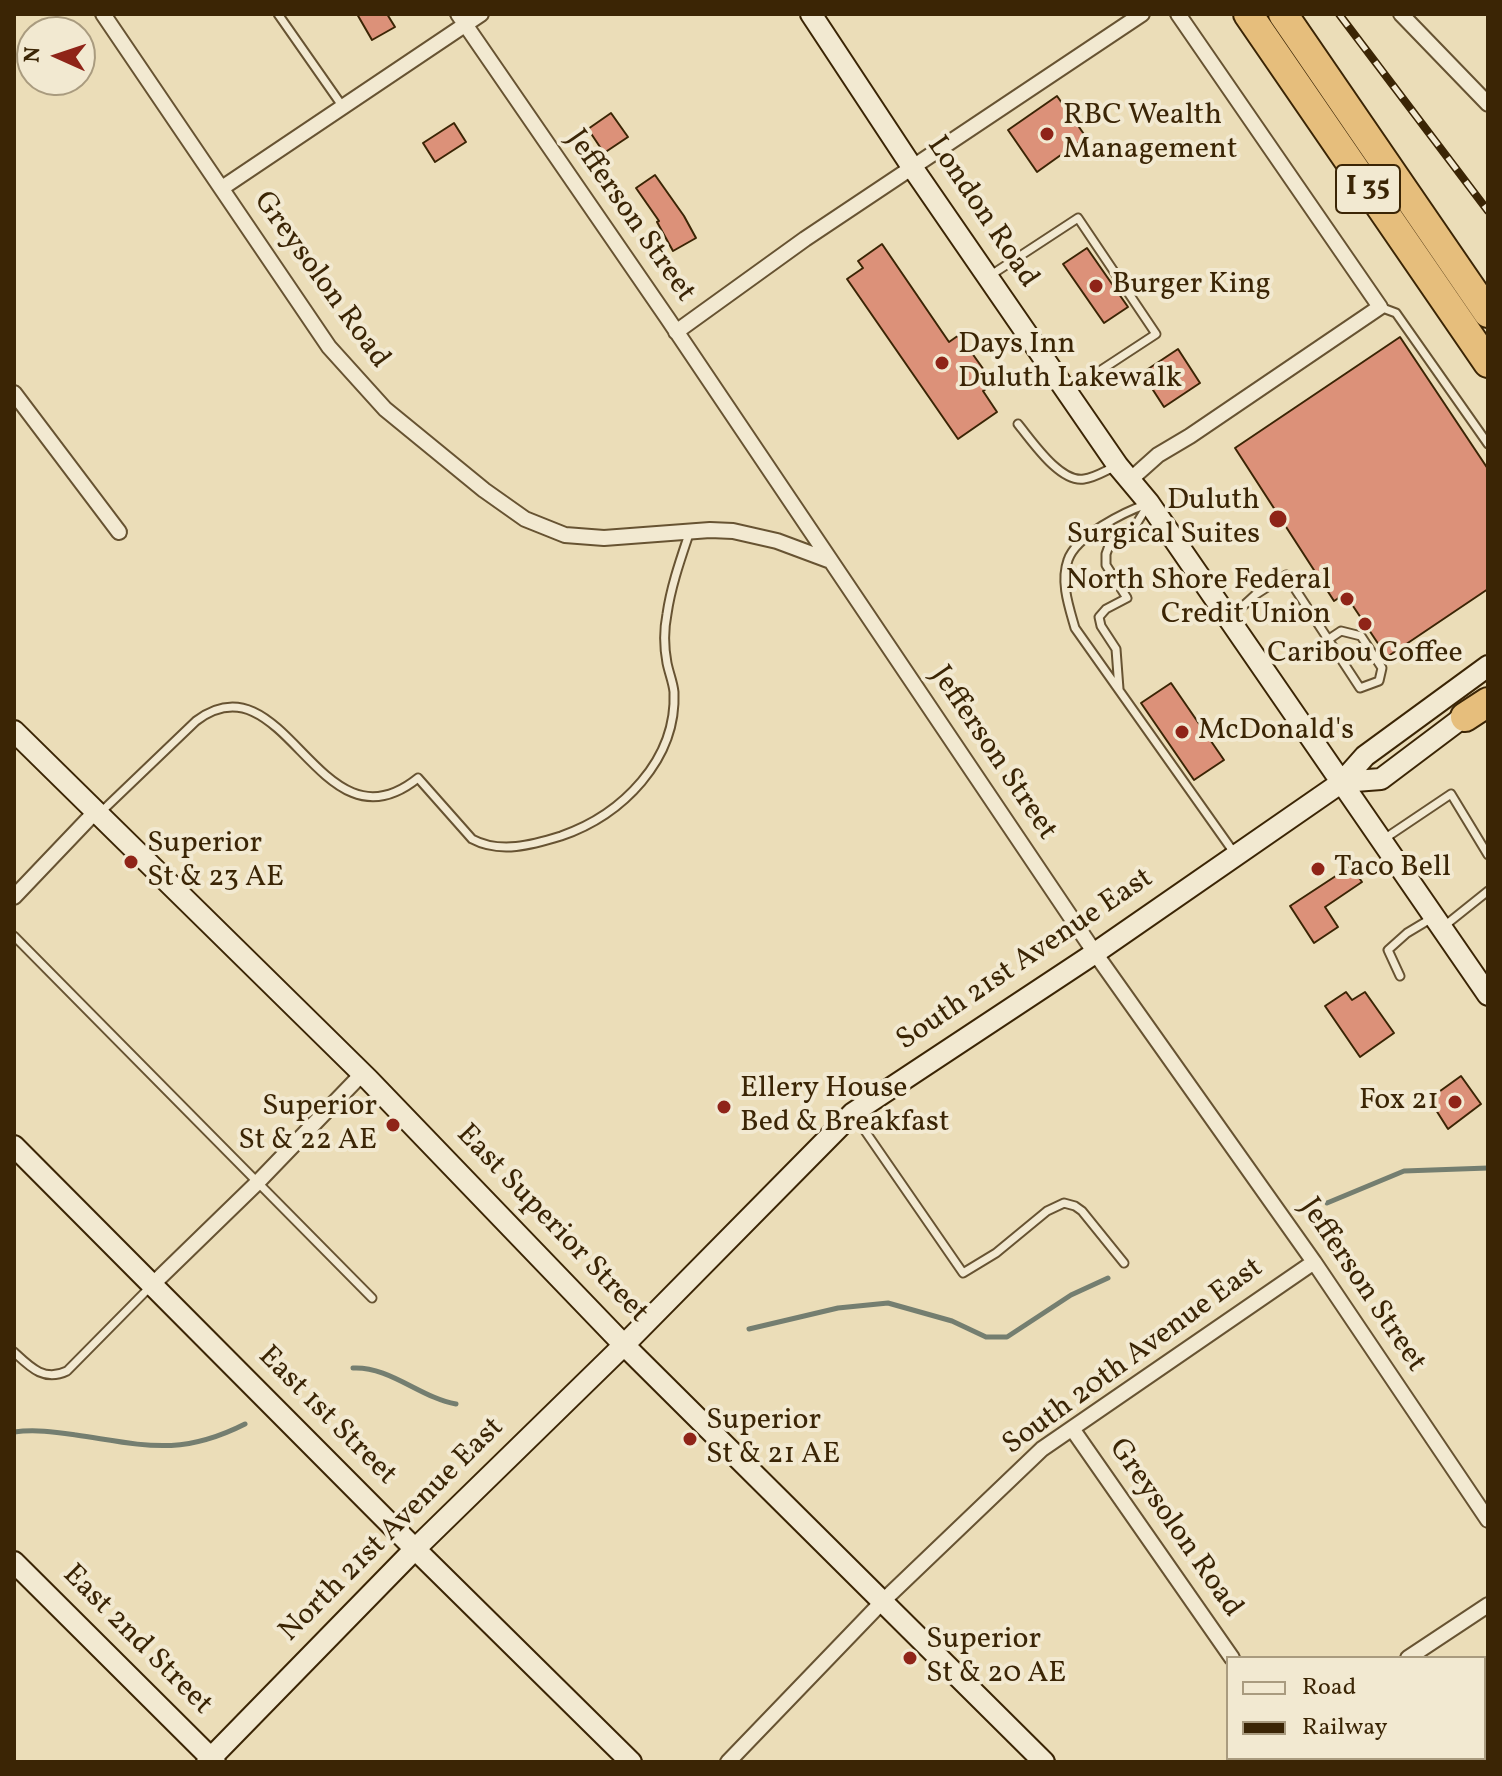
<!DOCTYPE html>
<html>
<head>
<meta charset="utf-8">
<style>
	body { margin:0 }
	#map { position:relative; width:1502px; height:1776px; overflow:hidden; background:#ebddb8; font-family:Vollkorn,serif }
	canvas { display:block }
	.frame { position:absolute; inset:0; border:16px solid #3b2505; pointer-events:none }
	.legend { position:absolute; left:1226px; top:1656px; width:260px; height:104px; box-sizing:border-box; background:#f2e9d1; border:2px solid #a99b7f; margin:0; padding:10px 14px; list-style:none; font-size:24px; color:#3b2505 }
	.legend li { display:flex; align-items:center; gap:16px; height:40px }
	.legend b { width:40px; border:2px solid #a99b7f }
	.north { position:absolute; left:16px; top:16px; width:80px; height:80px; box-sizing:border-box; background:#f2e9d1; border:2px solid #a99b7f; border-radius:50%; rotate:273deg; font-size:22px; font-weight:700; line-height:32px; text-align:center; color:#3b2505 }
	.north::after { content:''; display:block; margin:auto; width:28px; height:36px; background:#8f2418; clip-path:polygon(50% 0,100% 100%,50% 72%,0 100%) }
</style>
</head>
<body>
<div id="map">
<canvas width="1502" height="1776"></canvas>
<div class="frame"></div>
<ul class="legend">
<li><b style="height:10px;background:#f2e9d1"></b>Road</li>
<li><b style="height:10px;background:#3b2505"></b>Railway</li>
</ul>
<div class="north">N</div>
</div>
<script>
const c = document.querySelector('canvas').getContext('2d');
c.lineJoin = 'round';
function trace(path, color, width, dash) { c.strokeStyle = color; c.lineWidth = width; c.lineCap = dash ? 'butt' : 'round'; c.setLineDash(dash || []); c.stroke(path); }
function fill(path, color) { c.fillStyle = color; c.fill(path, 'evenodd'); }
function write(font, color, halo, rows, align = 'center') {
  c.font = font + ' Vollkorn,serif'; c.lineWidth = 8; c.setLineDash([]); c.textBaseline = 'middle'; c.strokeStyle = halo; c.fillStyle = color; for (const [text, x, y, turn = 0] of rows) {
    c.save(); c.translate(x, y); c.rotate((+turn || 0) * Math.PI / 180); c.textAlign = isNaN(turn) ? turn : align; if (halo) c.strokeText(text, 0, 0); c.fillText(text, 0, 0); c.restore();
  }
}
const stream = new Path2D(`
	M1327,1203L1404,1171L1488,1168
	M749,1329L838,1308L888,1303L952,1321L986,1337H1007L1071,1295L1108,1278
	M353,1368C389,1366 421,1398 456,1404
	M14,1432C35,1429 55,1432 76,1435C144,1445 180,1457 245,1424`);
const building = new Path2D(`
	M357,14H387L395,27L372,40Z
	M1057,96L1086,137L1037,172L1008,130Z
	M611,113L628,137L604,153L588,129Z
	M454,123L466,142L435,162L423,143Z
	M655,175L684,216L696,238L673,251L657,222L659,221L636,188Z
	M882,244L949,342L959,335L994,384L983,391L997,412L958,439L847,279L863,268L858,261Z
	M1087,248L1128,307L1104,323L1063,264Z
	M1400,337L1488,469V589L1387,657L1345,594L1334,601L1235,448Z
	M1178,349L1200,383L1164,407L1142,373Z
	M1171,683L1224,760L1194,780L1141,703Z
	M1351,866L1362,882L1325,907L1338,927L1314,943L1290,906Z
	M1346,992L1352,1000L1365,992L1394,1033L1360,1057L1325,1006Z
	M1461,1076L1481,1104L1448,1129L1429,1099Z`);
const lane = new Path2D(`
	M278,14L343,107
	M991,275L1078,218L1156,334L1069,391
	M1380,307L1396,313L1488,444
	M1018,424C1032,441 1060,483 1084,479C1094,478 1105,471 1114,467
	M1147,504C1124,512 1076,536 1068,560C1060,582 1069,607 1075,628L1235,854
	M1231,617L1255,595L1286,575L1360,688L1379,681L1382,668L1361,636L1341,631L1329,639
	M1119,689L1116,649L1101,626L1099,617L1106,609L1127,598L1106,565V554L1110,543L1137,523L1148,505
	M101,812L196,721C286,653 319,858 418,778L472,839C500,854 532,845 561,836C622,815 677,760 674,692C673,682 669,673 667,663C664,647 664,629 667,614C671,586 681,558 690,531
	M1384,839L1451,794L1488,855
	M1443,927L1488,891
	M14,936L372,1298
	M1400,976L1388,950L1407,933L1432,918
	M854,1115L963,1273L996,1253L1047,1211L1064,1203L1075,1206L1082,1211L1124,1263
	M14,1352C30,1367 44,1382 67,1371L151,1286`);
const street = new Path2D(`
	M103,14L329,347L385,409L484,490L525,519L565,535L604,538L710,530L733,531L777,541L828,560
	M458,14L668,319L1095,953L1314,1262L1488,1520
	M1401,14L1488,104
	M222,188L481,14
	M676,332L805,239L1142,14
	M14,393L119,532
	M1130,480L1158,455L1190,436L1380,307L1178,14
	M14,897L96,811
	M152,1285L257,1183L362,1074
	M1073,1430L1232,1658
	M1408,1658L1488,1605
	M1309,1758L1313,1762
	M728,1762L883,1601L1042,1449L1314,1262
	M1263,1762L1267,1758`);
const secondary = new Path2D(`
	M811,14L912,167L1118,466L1149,503L1488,995
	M14,731L369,1080L624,1345L1044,1762
	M1342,782L1381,779L1474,709
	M14,1146L415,1549L631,1762
	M14,1562L215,1762
	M207,1762L415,1549L624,1345L853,1113L1095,953L1342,782L1365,756L1488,666`);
const highway = new Path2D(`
	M1248,14L1488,363
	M1283,14L1488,313
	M1465,717L1488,702`);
const rail = new Path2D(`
	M1339,14L1488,211`);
const markers = [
	[1047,134,8,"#8f2418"],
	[1096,286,8,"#8f2418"],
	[942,363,8,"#8f2418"],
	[1278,519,10,"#8f2418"],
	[1347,599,8,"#8f2418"],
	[1365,624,8,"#8f2418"],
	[1182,732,8,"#8f2418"],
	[131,862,8,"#8f2418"],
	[1318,869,8,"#8f2418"],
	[1455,1102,8,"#8f2418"],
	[724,1107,8,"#8f2418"],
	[393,1125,8,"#8f2418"],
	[690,1439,8,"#8f2418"],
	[910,1658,8,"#8f2418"]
];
const shields = [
	[1368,189,64]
];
const shieldNames = [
	["I 35",1368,189]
];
const poiNames = [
	["RBC Wealth",1063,117],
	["Management",1063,151],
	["Burger King",1112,286],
	["Days Inn",958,346],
	["Duluth Lakewalk",958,380],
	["Duluth",1260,502,"right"],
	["Surgical Suites",1260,536,"right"],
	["North Shore Federal",1331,582,"right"],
	["Credit Union",1331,616,"right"],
	["Caribou Coffee",1365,655,"center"],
	["McDonald's",1198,732],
	["Superior",147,845],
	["St & 23 AE",147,879],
	["Taco Bell",1334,869],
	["Ellery House",740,1090],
	["Bed & Breakfast",740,1124],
	["Fox 21",1439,1102,"right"],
	["Superior",377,1108,"right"],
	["St & 22 AE",377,1142,"right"],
	["Superior",706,1422],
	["St & 21 AE",706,1456],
	["Superior",926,1641],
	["St & 20 AE",926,1675]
];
const streetNames = [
	["London Road",981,213,56],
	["Jefferson Street",629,217,55],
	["Greysolon Road",320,281,54],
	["Jefferson Street",992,754,56],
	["South 21st Avenue East",1026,961,-34],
	["East Superior Street",551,1225,46],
	["Jefferson Street",1361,1286,56],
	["South 20th Avenue East",1134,1358,-36],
	["East 1st Street",326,1417,45],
	["Greysolon Road",1174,1529,55],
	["North 21st Avenue East",393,1531,-45],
	["East 2nd Street",136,1641,45]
];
trace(stream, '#747e70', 5);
fill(building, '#dc9179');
trace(building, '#3b2505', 2);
trace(lane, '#675332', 11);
trace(street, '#675332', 18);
trace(secondary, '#3b2505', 24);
trace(highway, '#3b2505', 32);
trace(lane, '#f2e9d1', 7);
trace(street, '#f2e9d1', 14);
trace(secondary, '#f2e9d1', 20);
trace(highway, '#e6be7c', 28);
trace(rail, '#3b2505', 8);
trace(rail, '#f2e9d1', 5, [15]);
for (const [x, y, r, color] of markers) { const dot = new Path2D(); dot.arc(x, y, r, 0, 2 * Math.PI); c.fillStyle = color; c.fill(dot); trace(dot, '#f2e9d1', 3); }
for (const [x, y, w] of shields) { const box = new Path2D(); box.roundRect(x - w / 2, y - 24, w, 48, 6); c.fillStyle = '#f2e9d1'; c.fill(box); trace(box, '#3b2505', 2); }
write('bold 28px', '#3b2505', null, shieldNames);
write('30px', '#3b2505', '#f2e9d1', poiNames, 'left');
write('30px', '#3b2505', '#f2e9d1', streetNames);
</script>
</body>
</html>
